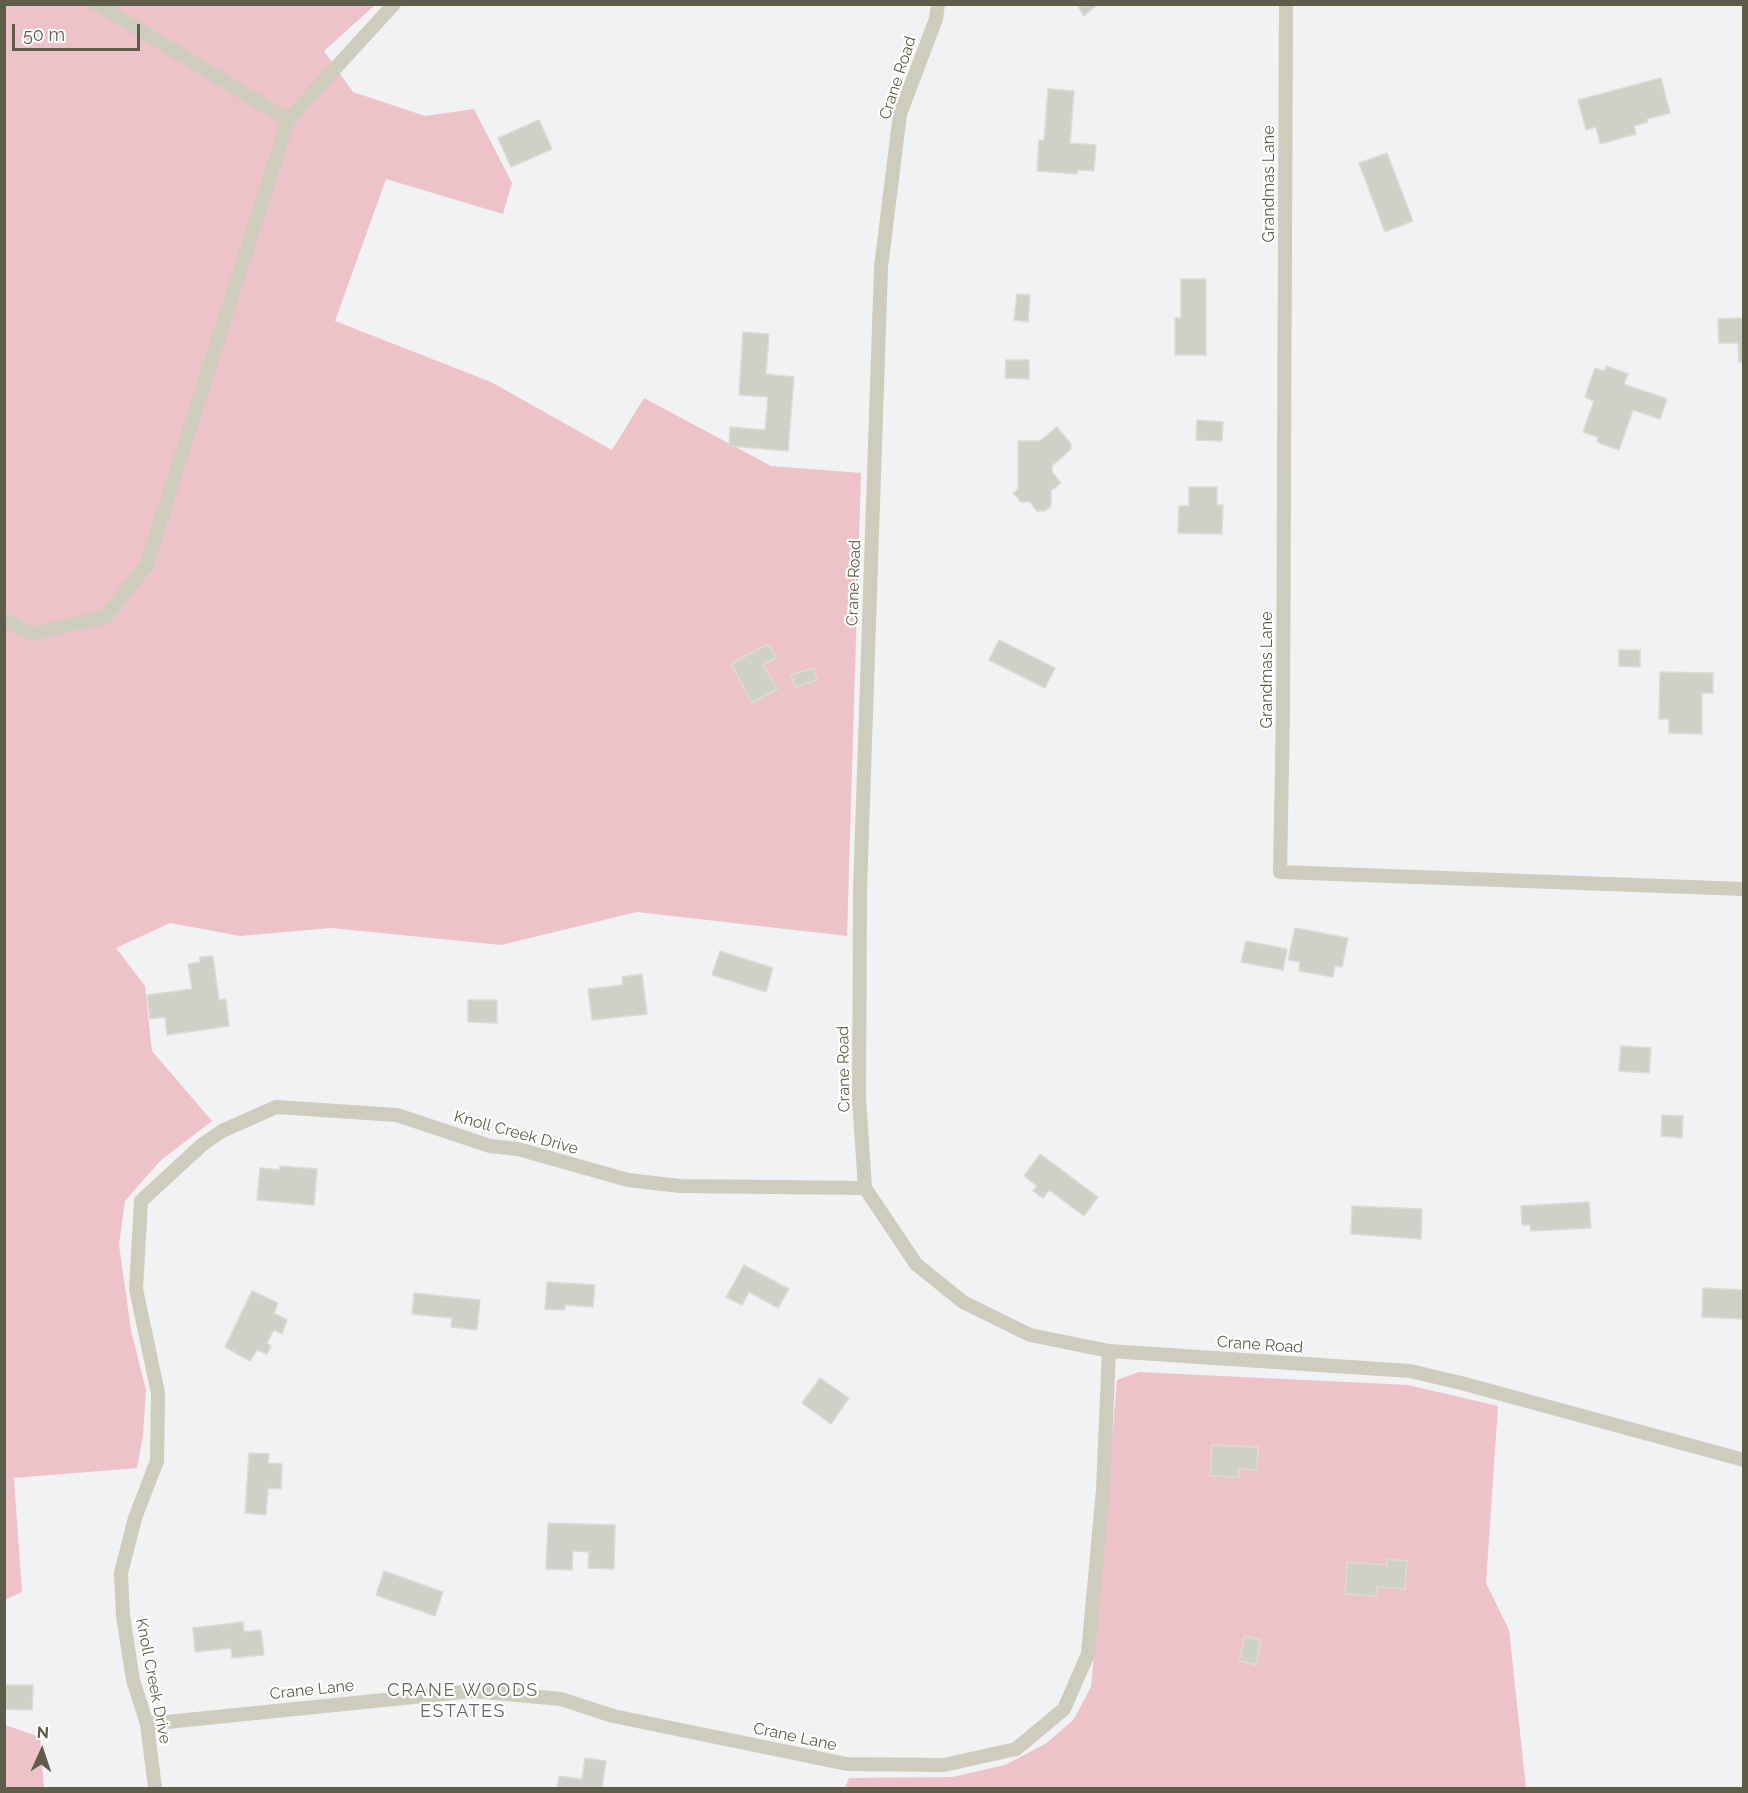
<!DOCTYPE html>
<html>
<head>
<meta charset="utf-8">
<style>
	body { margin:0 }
	#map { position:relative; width:1748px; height:1793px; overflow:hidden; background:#f1f2f3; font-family:Raleway,sans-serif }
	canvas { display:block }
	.frame { position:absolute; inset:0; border:6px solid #5e5d49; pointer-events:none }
	.north { position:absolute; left:12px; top:1721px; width:60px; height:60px; -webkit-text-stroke:4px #fff; paint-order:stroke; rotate:3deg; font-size:16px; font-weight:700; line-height:24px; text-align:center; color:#5e5d49 }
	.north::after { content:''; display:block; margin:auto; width:21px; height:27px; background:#5e5d49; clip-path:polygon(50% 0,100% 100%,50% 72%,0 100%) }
	.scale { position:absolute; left:12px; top:24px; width:128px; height:27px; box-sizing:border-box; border:3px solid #5e5d49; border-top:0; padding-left:8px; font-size:18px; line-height:21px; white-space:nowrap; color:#5e5d49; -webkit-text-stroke:4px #fff; paint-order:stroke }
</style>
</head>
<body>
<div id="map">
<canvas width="1748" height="1793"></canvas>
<div class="frame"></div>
<div class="north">N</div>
<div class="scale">50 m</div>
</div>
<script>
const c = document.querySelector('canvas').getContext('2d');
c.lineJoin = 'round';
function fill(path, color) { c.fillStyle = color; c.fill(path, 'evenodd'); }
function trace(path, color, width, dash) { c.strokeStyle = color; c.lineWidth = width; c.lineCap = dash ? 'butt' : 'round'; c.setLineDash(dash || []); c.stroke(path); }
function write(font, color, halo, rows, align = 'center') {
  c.font = font + ' Raleway,sans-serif'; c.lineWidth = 4.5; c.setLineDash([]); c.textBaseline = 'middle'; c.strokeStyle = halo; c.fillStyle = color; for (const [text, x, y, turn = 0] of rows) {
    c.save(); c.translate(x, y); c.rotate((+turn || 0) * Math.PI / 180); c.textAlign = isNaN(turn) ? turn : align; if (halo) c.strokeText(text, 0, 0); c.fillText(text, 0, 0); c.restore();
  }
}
const green = new Path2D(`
	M4,5H375L324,51L353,92L425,116L474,109L512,183L503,214L386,179L335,321L491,382L612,450L644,398L771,466L861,473L847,936L637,912L501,945L331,928L240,936L170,923L116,948L145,986L152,1051L212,1121L160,1161L125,1201L119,1245L131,1330L146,1390L143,1436L137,1468L14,1478L22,1592L5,1600Z
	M1139,1372L1408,1385L1498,1406L1486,1583L1509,1630L1526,1788H845L849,1778L952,1777L1005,1765L1047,1743L1074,1719L1091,1687L1117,1380Z
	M5,1725L40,1737L44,1788H5Z`);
const building = new Path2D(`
	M1077,4H1098L1084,16Z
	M1661,78L1670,113L1647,119L1648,122L1634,126L1636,134L1600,144L1596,127L1586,130L1578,100Z
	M1048,89L1074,91L1070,143L1096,145L1094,171L1078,170L1077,174L1037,171L1039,140L1044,141Z
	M539,120L552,149L511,167L498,138Z
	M1387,153L1413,221L1385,232L1359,163Z
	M1181,279H1206V355H1175V318H1181Z
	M1017,294L1030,295L1028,322L1014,320Z
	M1744,318V362H1739L1738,343H1719L1718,319Z
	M743,332L769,334L766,374L794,377L788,451L729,446L730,427L765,430L768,397L739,395Z
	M1006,360H1029V379L1005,378Z
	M1606,366L1628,374L1624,384L1667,399L1660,419L1633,410L1619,450L1597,442L1598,437L1583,432L1594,401L1585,397L1595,368L1604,371Z
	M1197,420L1223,422L1222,441L1196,440Z
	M1057,427L1071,444V449L1052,466V472L1061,483L1051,491V506L1045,511H1037L1030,502H1021L1013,493L1018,489V441H1040Z
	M1189,487H1217V505H1223L1222,534L1178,533L1179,506H1189Z
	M999,640L1055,668L1045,688L989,660Z
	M768,644L776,658L763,665L777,689L752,703L731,664Z
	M1619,650H1640V667L1619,666Z
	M813,668L817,680L795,687L791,675Z
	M1660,672L1713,673V693H1702V734L1669,733V719H1659Z
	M1295,928L1348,938L1342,967L1335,966L1333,977L1299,971L1300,962L1288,960Z
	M1246,941L1287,949L1283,970L1241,962Z
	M720,951L773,968L766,992L712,975Z
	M213,956L219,1000L226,999L229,1026L167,1035L165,1017L150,1019L147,995L192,989L188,964L200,962V957Z
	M642,974L647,1014L592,1020L588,989L623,985L622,977Z
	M468,1000H497V1023L468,1022Z
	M1621,1046L1651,1048L1649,1073L1619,1071Z
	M1662,1115L1683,1116L1682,1138L1661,1136Z
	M1040,1154L1098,1197L1084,1216L1049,1190L1043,1198L1033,1191L1037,1186L1024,1176Z
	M280,1166L317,1169L314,1205L257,1200L260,1168L280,1170Z
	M1589,1202L1591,1228L1531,1231L1530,1225H1522L1521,1206Z
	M1352,1206L1422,1209L1421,1239L1351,1234Z
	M744,1265L789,1289L778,1308L749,1292L742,1305L726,1297Z
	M547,1282L595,1285L593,1307L565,1305V1310L545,1309Z
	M1703,1288L1744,1290V1319L1702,1317Z
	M252,1291L278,1303L274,1313L287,1320L282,1334L274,1330L267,1343L271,1346L267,1354L257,1350L250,1361L225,1347Z
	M414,1293L480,1300L477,1330L451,1327L452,1318L412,1314Z
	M820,1378L849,1398L831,1424L802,1403Z
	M1212,1445L1258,1447L1257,1470L1239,1469V1477L1210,1476Z
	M249,1453L269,1454L268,1463L282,1464L281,1489L268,1488L266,1515L245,1513Z
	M548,1523L615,1525L614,1569L588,1568L589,1552L573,1551L572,1570L546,1569Z
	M1387,1559L1407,1561L1405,1589L1377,1587L1376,1596L1345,1594L1347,1562L1387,1565Z
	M384,1571L443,1592L435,1616L376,1595Z
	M243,1622L244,1632L261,1630L264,1655L232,1658L231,1648L195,1652L193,1628Z
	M1245,1636L1261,1640L1256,1665L1239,1661Z
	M4,1685H33L32,1710L4,1709Z
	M585,1758L606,1761L602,1788H557L559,1776L582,1779Z`);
const minor = new Path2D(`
	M97,4L288,120
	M938,4L936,19L900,114L881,267L860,890L859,1098L865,1188L916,1264L963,1302L1030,1335L1109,1351L1410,1371L1461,1383L1744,1460
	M1286,4L1283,711L1280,872L1744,889
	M4,619L30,634L105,617L146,566L288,120L394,4
	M147,1724L473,1691L561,1699L613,1716L847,1764L944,1765L1016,1749L1064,1709L1088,1654L1103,1490L1109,1351
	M155,1788L147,1724L133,1680L123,1616L121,1573L135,1518L157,1461L158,1393L136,1289L141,1201L203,1144L222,1131L276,1107L397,1115L490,1146L518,1149L628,1180L680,1186L865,1188`);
const streetNames = [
	["Crane Road",898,78,-72],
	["Grandmas Lane",1269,184,-90],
	["Crane Road",854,583,-88],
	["Grandmas Lane",1267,670,-90],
	["Crane Road",844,1069,-91],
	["Knoll Creek Drive",516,1133,15],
	["Crane Road",1260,1345,4],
	["Knoll Creek Drive",153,1681,79],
	["Crane Lane",312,1690,-6],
	["Crane Lane",795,1737,12]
];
const neighbourhoodNames = [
	["CRANE WOODS",463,1691],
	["ESTATES",463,1712]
];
fill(green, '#eec2c9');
fill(building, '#cfd0c8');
trace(building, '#dbdcd5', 1.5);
trace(minor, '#cdccbd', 14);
write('16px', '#5e5d49', '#fff', streetNames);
c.letterSpacing = '1.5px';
write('18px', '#66665e', '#fff', neighbourhoodNames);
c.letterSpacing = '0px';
</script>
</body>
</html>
